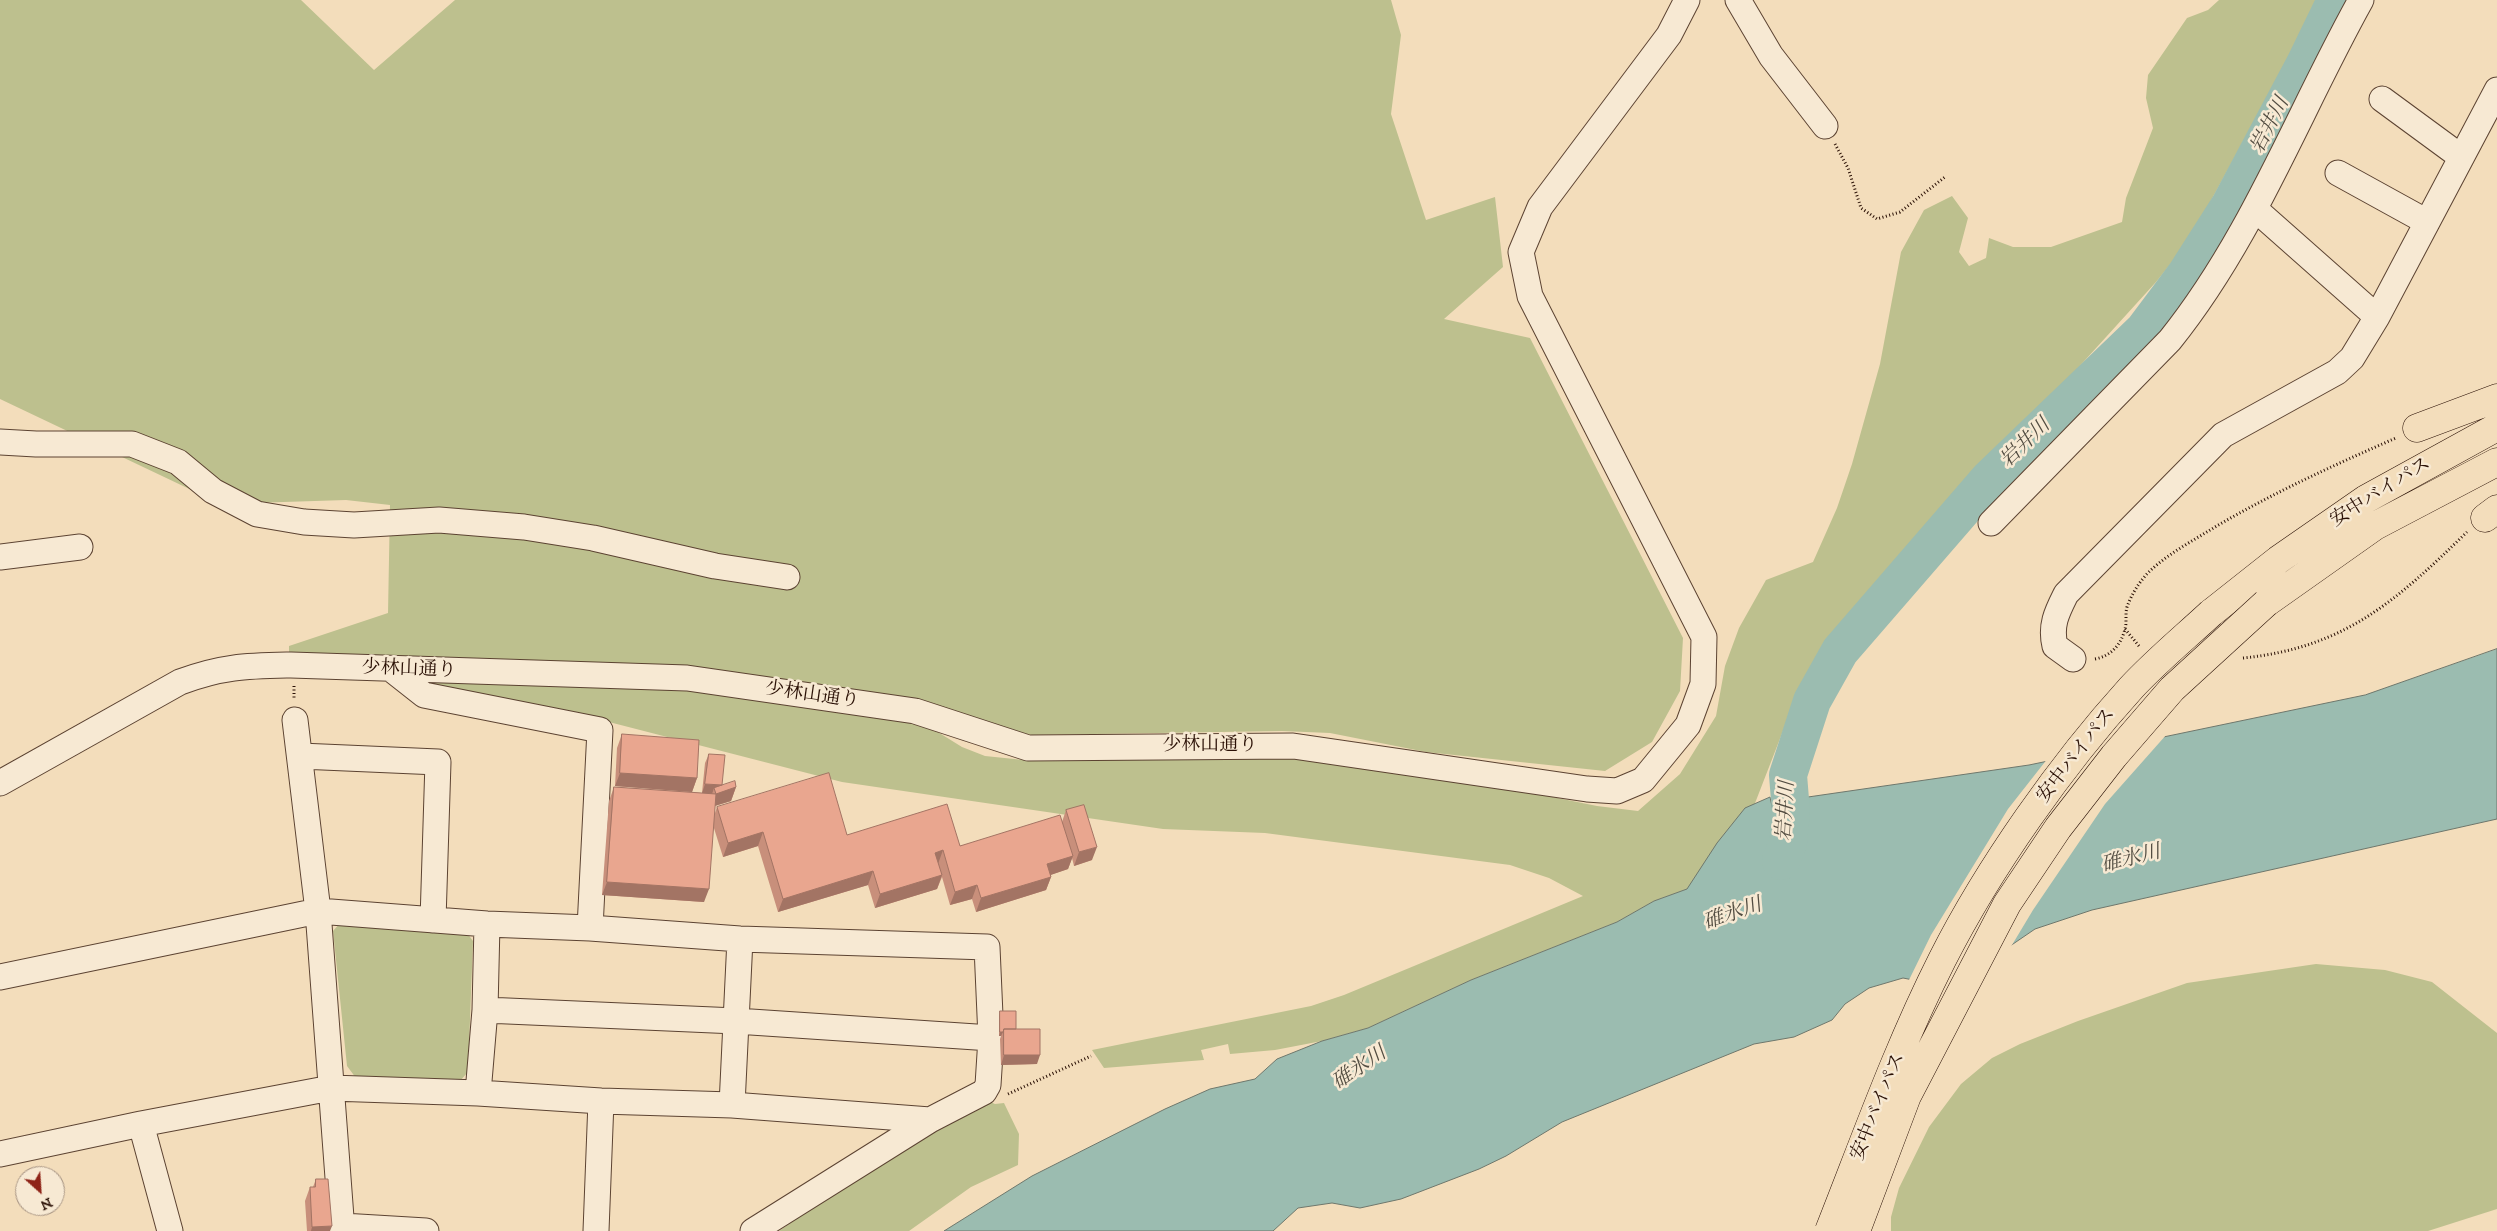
<!DOCTYPE html>
<html>
<head>
<meta charset="utf-8">
<style>
	body { margin:0 }
	#map { position:relative; width:2497px; height:1231px; overflow:hidden; background:#f3ddbb; font-family:"IM FELL DW Pica",serif }
	canvas { display:block }
	.north { position:absolute; left:15px; top:1166px; width:50px; height:50px; box-sizing:border-box; background:#f7e9d3; border:1px solid #a59281; border-radius:50%; rotate:154deg; font-size:14px; font-weight:700; line-height:20px; text-align:center; color:#2a1005 }
	.north::after { content:''; display:block; margin:auto; width:18px; height:22px; background:#8f2418; clip-path:polygon(50% 0,100% 100%,50% 72%,0 100%) }
</style>
</head>
<body>
<div id="map">
<canvas width="2497" height="1231"></canvas>
<div class="north">N</div>
</div>
<script>
const c = document.querySelector('canvas').getContext('2d');
c.lineJoin = 'round';
function fill(path, color) { c.fillStyle = color; c.fill(path, 'evenodd'); }
function trace(path, color, width, dash) { c.strokeStyle = color; c.lineWidth = width; c.lineCap = dash ? 'butt' : 'round'; c.setLineDash(dash || []); c.stroke(path); }
function write(font, color, halo, rows, align = 'center') {
  c.font = font + ' "IM FELL DW Pica","Noto Serif JP",serif'; c.lineWidth = 5; c.setLineDash([]); c.textBaseline = 'middle'; c.strokeStyle = halo; c.fillStyle = color; for (const [text, x, y, turn = 0] of rows) {
    c.save(); c.translate(x, y); c.rotate((+turn || 0) * Math.PI / 180); c.textAlign = isNaN(turn) ? turn : align; if (halo) c.strokeText(text, 0, 0); c.fillText(text, 0, 0); c.restore();
  }
}
const green = new Path2D(`
	M0,0H301L374,70L455,0H1391L1401,35L1391,114L1426,220L1495,197L1503,267L1444,319L1530,338L1683,638L1680,691L1652,742L1605,771L1426,752L1330,733L1282,731L1032,735L693,669L289,652V646L388,613L390,505L346,500L221,504L0,399Z
	M2219,0H2320L2189,241L2156,282L2077,369L1946,519L1846,626L1788,718L1745,829L1688,889L1654,901L1617,922L1471,980L1368,1028L1322,1041L1275,1050L1230,1054L1228,1044L1201,1050L1204,1060L1104,1068L1092,1050L1311,1006L1344,995L1583,896L1549,878L1510,865L1265,833L1163,829L842,782L609,722L435,689L433,680L699,689L928,726L962,747L985,756L1024,760L1192,755H1295L1419,770L1597,806L1638,811L1680,774L1716,716L1725,666L1739,628L1766,580L1813,562L1837,508L1852,464L1880,364L1901,252L1924,210L1952,196L1968,218L1959,252L1969,266L1986,258L1989,238L2013,247H2051L2122,222L2126,198L2153,128L2146,98L2148,75L2187,18L2208,10Z
	M341,922L467,933L473,941L468,1072L459,1082L356,1078L347,1066L333,931Z
	M2316,964L2385,970L2432,982L2497,1033V1209L2428,1231H1891V1217L1899,1188L1929,1127L1961,1084L1992,1058L2020,1044L2078,1021L2187,983Z
	M983,1099L995,1104L1004,1103L1019,1134L1018,1165L971,1187L909,1231H779L895,1150Z`);
const water = new Path2D(`
	M2497,649V819L2092,910L2035,929L1994,957L1944,986L1903,978L1869,988L1845,1004L1832,1020L1794,1037L1754,1044L1562,1122L1506,1156L1479,1169L1401,1199L1360,1208L1332,1203L1298,1208L1273,1231H944L1032,1176L1165,1109L1210,1089L1255,1079L1277,1059L1322,1041L1368,1028L1471,980L1617,922L1654,901L1687,889L1717,843L1745,808L1770,797L1775,820L1791,812L1808,797L2029,765L2365,695Z`);
const pier = new Path2D(`
	M2167,734L2105,804L2033,910L2009,950L1945,988L1908,982L1931,935L2008,809L2048,758Z`);
const river = new Path2D(`
	M1781,861L1788,843L1791,812L1788,775L1812,701L1840,651L1989,479L2144,330L2186,274L2230,205L2305,64L2336,0`);
const path = new Path2D(`
	M1835,144L1848,168L1861,208L1877,219L1900,212L1945,177
	M2125,629L2139,646
	M2243,658C2345,648 2397,600 2467,532
	M2095,659C2111,656 2121,645 2125,629C2127,622 2125,614 2127,607C2132,593 2141,579 2152,569C2171,552 2194,540 2215,527C2273,493 2334,465 2396,438
	M294,686V700
	M1008,1094L1091,1056`);
const minor = new Path2D(`
	M1738,0L1771,56L1825,126
	M2382,99L2461,157
	M2338,173L2427,222
	M2255,209L2377,317
	M0,442L36,444H132L178,462L213,491L257,514L304,522L354,525L439,520L524,527L593,538L715,566L787,577
	M1991,523L2170,340C2252,238 2298,113 2361,0
	M0,557L80,547
	M2073,659L2055,646C2050,625 2057,612 2066,594L2223,435L2337,372L2352,358L2377,317L2497,90
	M391,669L424,695L600,730L590,928
	M295,720L318,911L342,1231
	M300,756L438,762L433,920
	M0,783L180,682C223,666 247,666 291,665L687,678L915,711L1028,748L1293,746L1587,789L1617,791L1643,780L1688,725L1703,684L1704,637L1530,296L1521,252L1540,207L1669,35L1687,0
	M0,977L318,911L487,924L590,928L740,939L987,947L991,1038L988,1085L984,1092L930,1120L753,1231
	M485,1010L736,1021L991,1038
	M478,1093L485,1010L487,924
	M732,1105L740,939
	M141,1124L170,1231
	M0,1154L141,1124L331,1088L478,1093L601,1101L732,1105L930,1120
	M342,1226L426,1231
	M596,1231L601,1101`);
const highway = new Path2D(`
	M2417,428L2497,398
	M2485,518L2497,509
	M2266,603L2375,526L2497,462
	M2211,613L2278,560L2366,499L2497,427`);
const highwayBridge = new Path2D(`
	M1829,1231C1865,1140 1898,1047 1942,960C1989,867 2062,764 2131,688C2156,661 2184,638 2211,613
	M1856,1231L1907,1096L2007,904L2058,828L2114,756L2172,689L2266,603`);
const wall = new Path2D(`
	M622,734L697,778L692,792L615,786L617,748Z
	M709,754L722,785L736,787L731,801L715,806L714,816L717,807L847,835L960,846L1062,822L1066,810L1092,860L1074,866L1072,858L1068,869L1050,875L1051,877L1046,890L976,912L972,899L950,905L942,877L937,889L875,908L868,885L778,912L758,846L723,857L713,825L704,902L602,895L609,801L614,787L702,793L705,763Z
	M1000,1011L1016,1029L1037,1064L1001,1065L1000,1039L1001,1036H999V1016Z
	M316,1179L330,1231H307L305,1201L310,1187H313Z`);
const shadedWall = new Path2D(`
	M620,773L697,778L692,792L615,786Z
	M705,784L736,787L731,801L711,807L716,794L714,788L712,794L702,793Z
	M763,832L758,846L723,857L728,843Z
	M1097,847L1092,860L1074,866L1079,852Z
	M943,850L938,864L935,853Z
	M1073,856L1068,869L1042,878L1047,864Z
	M873,871L868,885L778,912L783,899Z
	M942,875L937,889L875,908L880,894Z
	M1051,877L1046,890L976,912L981,898Z
	M607,882L709,889L704,902L602,895Z
	M977,885L972,899L950,905L955,892Z
	M1000,1032H1003L1001,1036H999Z
	M1004,1055H1040L1037,1064L1001,1065Z
	M332,1226L330,1231H311L312,1227Z`);
const building = new Path2D(`
	M622,734L699,740L697,778L620,773Z
	M709,754L725,755L722,785L705,784Z
	M829,773L847,835L947,804L960,846L1060,815L1073,856L1047,864L1051,877L981,898L977,885L955,892L943,850L935,853L942,875L880,894L873,871L783,899L763,832L728,843L717,807Z
	M735,781L736,787L716,794L714,788Z
	M614,787L716,794L709,889L607,882Z
	M1084,805L1097,847L1079,852L1066,810Z
	M1000,1011H1016V1029H1004L1003,1032H1000Z
	M1004,1029H1040V1055H1004Z
	M316,1179H328L332,1226L312,1227L310,1187H315Z`);
const streetNames = [
	["安中バイパス",2381,493,-32],
	["少林山通り",409,670,2],
	["少林山通り",812,696,8],
	["少林山通り",1210,746],
	["安中バイパス",2077,756,-52],
	["安中バイパス",1879,1107,-68]
];
const waterNames = [
	["岩井川",2271,126,-63],
	["岩井川",2026,444,-44],
	["岩井川",1787,811,-87],
	["碓氷川",2131,860,-14],
	["碓氷川",1733,915,-19],
	["碓氷川",1360,1069,-34]
];
fill(green, '#bdc08e');
fill(water, '#9bbcb0');
trace(water, '#6e776c', 1);
fill(pier, '#f3ddbb');
trace(river, '#9bbcb0', 38);
trace(minor, '#5c4332', 27);
trace(highway, '#2a1005', 29);
trace(path, '#2a1005', 3, [1, 2.5]);
trace(minor, '#f7e9d3', 25);
trace(highway, '#f3ddbb', 28);
trace(highwayBridge, '#2a1005', 29, []);
trace(highwayBridge, '#f3ddbb', 28);
fill(wall, '#c88f7b');
fill(shadedWall, '#a37464');
fill(building, '#e9a68f');
trace(building, '#a37464', 1);
write('19px', '#2a1005', '#f7e9d3', streetNames);
write('italic 20px', '#524c41', '#f7e9d3', waterNames);
</script>
</body>
</html>
